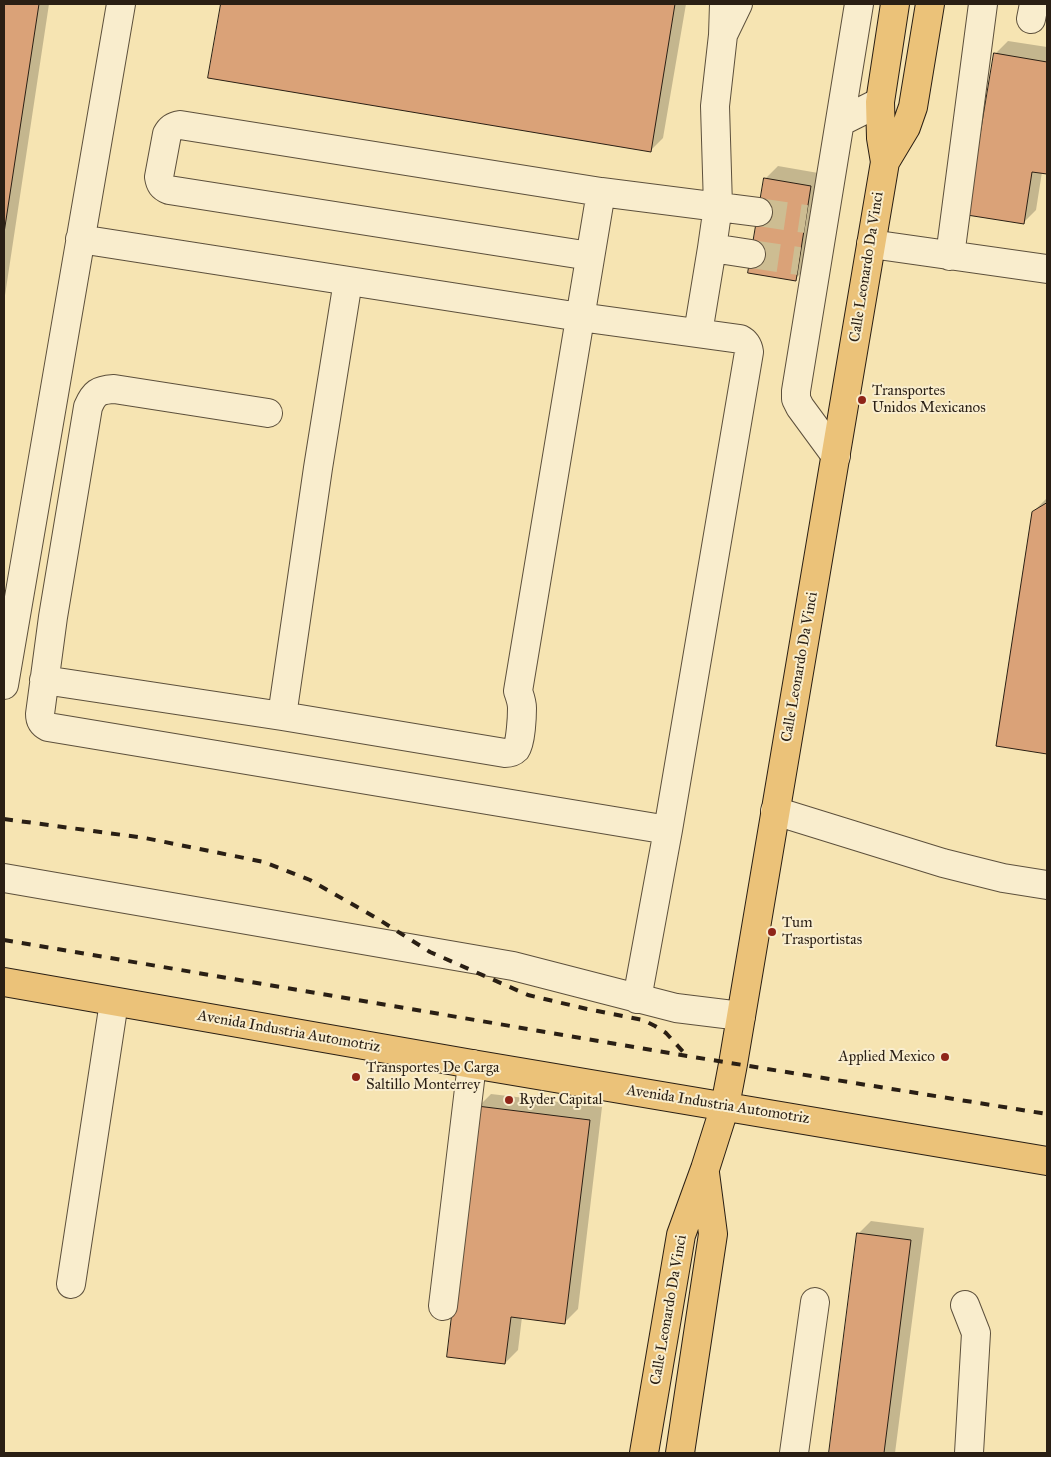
<!DOCTYPE html>
<html>
<head>
<meta charset="utf-8">
<style>
	body { margin:0 }
	#map { position:relative; width:1051px; height:1457px; overflow:hidden; background:#f6e4b2; font-family:"IM FELL Great Primer",serif }
	canvas { display:block }
	.frame { position:absolute; inset:0; border:5px solid #2a1f14; pointer-events:none }
</style>
</head>
<body>
<div id="map">
<canvas width="1051" height="1457"></canvas>
<div class="frame"></div>
</div>
<script>
const c = document.querySelector('canvas').getContext('2d');
c.lineJoin = 'round';
function fill(path, color) { c.fillStyle = color; c.fill(path, 'evenodd'); }
function trace(path, color, width, dash) { c.strokeStyle = color; c.lineWidth = width; c.lineCap = dash ? 'butt' : 'round'; c.setLineDash(dash || []); c.stroke(path); }
function write(font, color, halo, rows, align = 'center') {
  c.font = font + ' "IM FELL Great Primer",serif'; c.lineWidth = 4; c.setLineDash([]); c.textBaseline = 'middle'; c.strokeStyle = halo; c.fillStyle = color; for (const [text, x, y, turn = 0] of rows) {
    c.save(); c.translate(x, y); c.rotate((+turn || 0) * Math.PI / 180); c.textAlign = isNaN(turn) ? turn : align; if (halo) c.strokeText(text, 0, 0); c.fillText(text, 0, 0); c.restore();
  }
}
const shadow = new Path2D(`
	M4,4H49L4,302Z
	M222,4H686L663,138L650,151L210,77Z
	M1008,41L1047,47V173L1042,172L1036,210L1023,223L995,54Z
	M778,166L824,174L808,266L795,279L765,179Z
	M1047,498V753L997,745L1033,512Z
	M491,1094L602,1107L578,1309L565,1322L522,1317L518,1350L505,1363L478,1107Z
	M871,1221L924,1228L895,1453H830L858,1234Z`);
const building = new Path2D(`
	M4,4H39L4,233Z
	M221,4H675L651,152L208,78Z
	M994,53L1047,62V174L1032,172L1024,224L967,215Z
	M764,178L811,186L796,281L748,273Z
	M1047,503V754L996,746L1032,512Z
	M477,1106L590,1120L565,1324L511,1317L505,1364L447,1357Z
	M857,1233L911,1240L884,1453H829Z`);
const minorTunnel = new Path2D(`
	M758,212L806,219
	M751,254L799,261`);
const minor = new Path2D(`
	M724,4L723,35L738,4
	M1031,19L1034,4
	M840,122L880,102
	M80,239L580,317L740,339C746,342 748,345 749,352L668,830L637,999
	M871,244L1047,269
	M712,248L751,254
	M590,256L169,190C162,187 160,184 159,177L167,134C170,128 173,126 180,125L601,192L758,212
	M950,256L983,4
	M698,333L712,248L718,206L715,106L723,35
	M268,413L114,389C98,390 94,393 88,407L53,617L40,714C40,721 42,724 48,727L668,830
	M836,456L800,407L796,399V391L859,4
	M44,680L282,716L505,753C510,753 513,752 516,749C521,742 522,716 522,708C522,702 520,697 518,691L601,192
	M4,685L121,4
	M282,716L318,468L348,281
	M775,811L943,863L1003,878L1047,885
	M4,878L513,966L676,1008L741,1016
	M71,1284L114,1002
	M965,1305L976,1333L969,1453
	M443,1306L472,1064
	M794,1453L815,1302`);
const major = new Path2D(`
	M885,162L906,127L913,107L930,4
	M4,982L472,1064L1047,1161
	M644,1453L681,1235L705,1169L725,1106L733,1064L885,162L881,138L880,102L895,4
	M680,1453L713,1234L705,1173`);
const rail = new Path2D(`
	M4,819L145,838L264,862L310,880L378,919L430,952L528,995L587,1009L643,1020L655,1026L666,1033L687,1056
	M4,940L687,1056L1047,1114`);
const markers = [
	[862,400,5,"#8f2418"],
	[772,932,5,"#8f2418"],
	[945,1057,5,"#8f2418"],
	[356,1077,5,"#8f2418"],
	[509,1100,5,"#8f2418"]
];
const streetNames = [
	["Calle Leonardo Da Vinci",867,267,-81],
	["Calle Leonardo Da Vinci",800,667,-80],
	["Avenida Industria Automotriz",289,1032,10],
	["Avenida Industria Automotriz",718,1105,9],
	["Calle Leonardo Da Vinci",669,1310,-80]
];
const poiNames = [
	["Transportes",872,391],
	["Unidos Mexicanos",872,408],
	["Tum",782,923],
	["Trasportistas",782,940],
	["Applied Mexico",935,1057,"right"],
	["Transportes De Carga",366,1068],
	["Saltillo Monterrey",366,1085],
	["Ryder Capital",519,1100]
];
fill(shadow, '#0003');
fill(building, '#daa278');
trace(building, '#2a1f14', 1);
trace(minorTunnel, '#cdbd92', 28, [28, 14]);
trace(minor, '#5d503c', 30);
trace(major, '#2a1f14', 30);
trace(minor, '#f9edcd', 28);
trace(major, '#ebc279', 28);
trace(rail, '#2a1f14', 4, [9, 9]);
for (const [x, y, r, color] of markers) { const dot = new Path2D(); dot.arc(x, y, r, 0, 2 * Math.PI); c.fillStyle = color; c.fill(dot); trace(dot, '#f9edcd', 2); }
write('15px', '#2a1f14', '#f9edcd', streetNames);
write('15px', '#2a1f14', '#f9edcd', poiNames, 'left');
</script>
</body>
</html>
